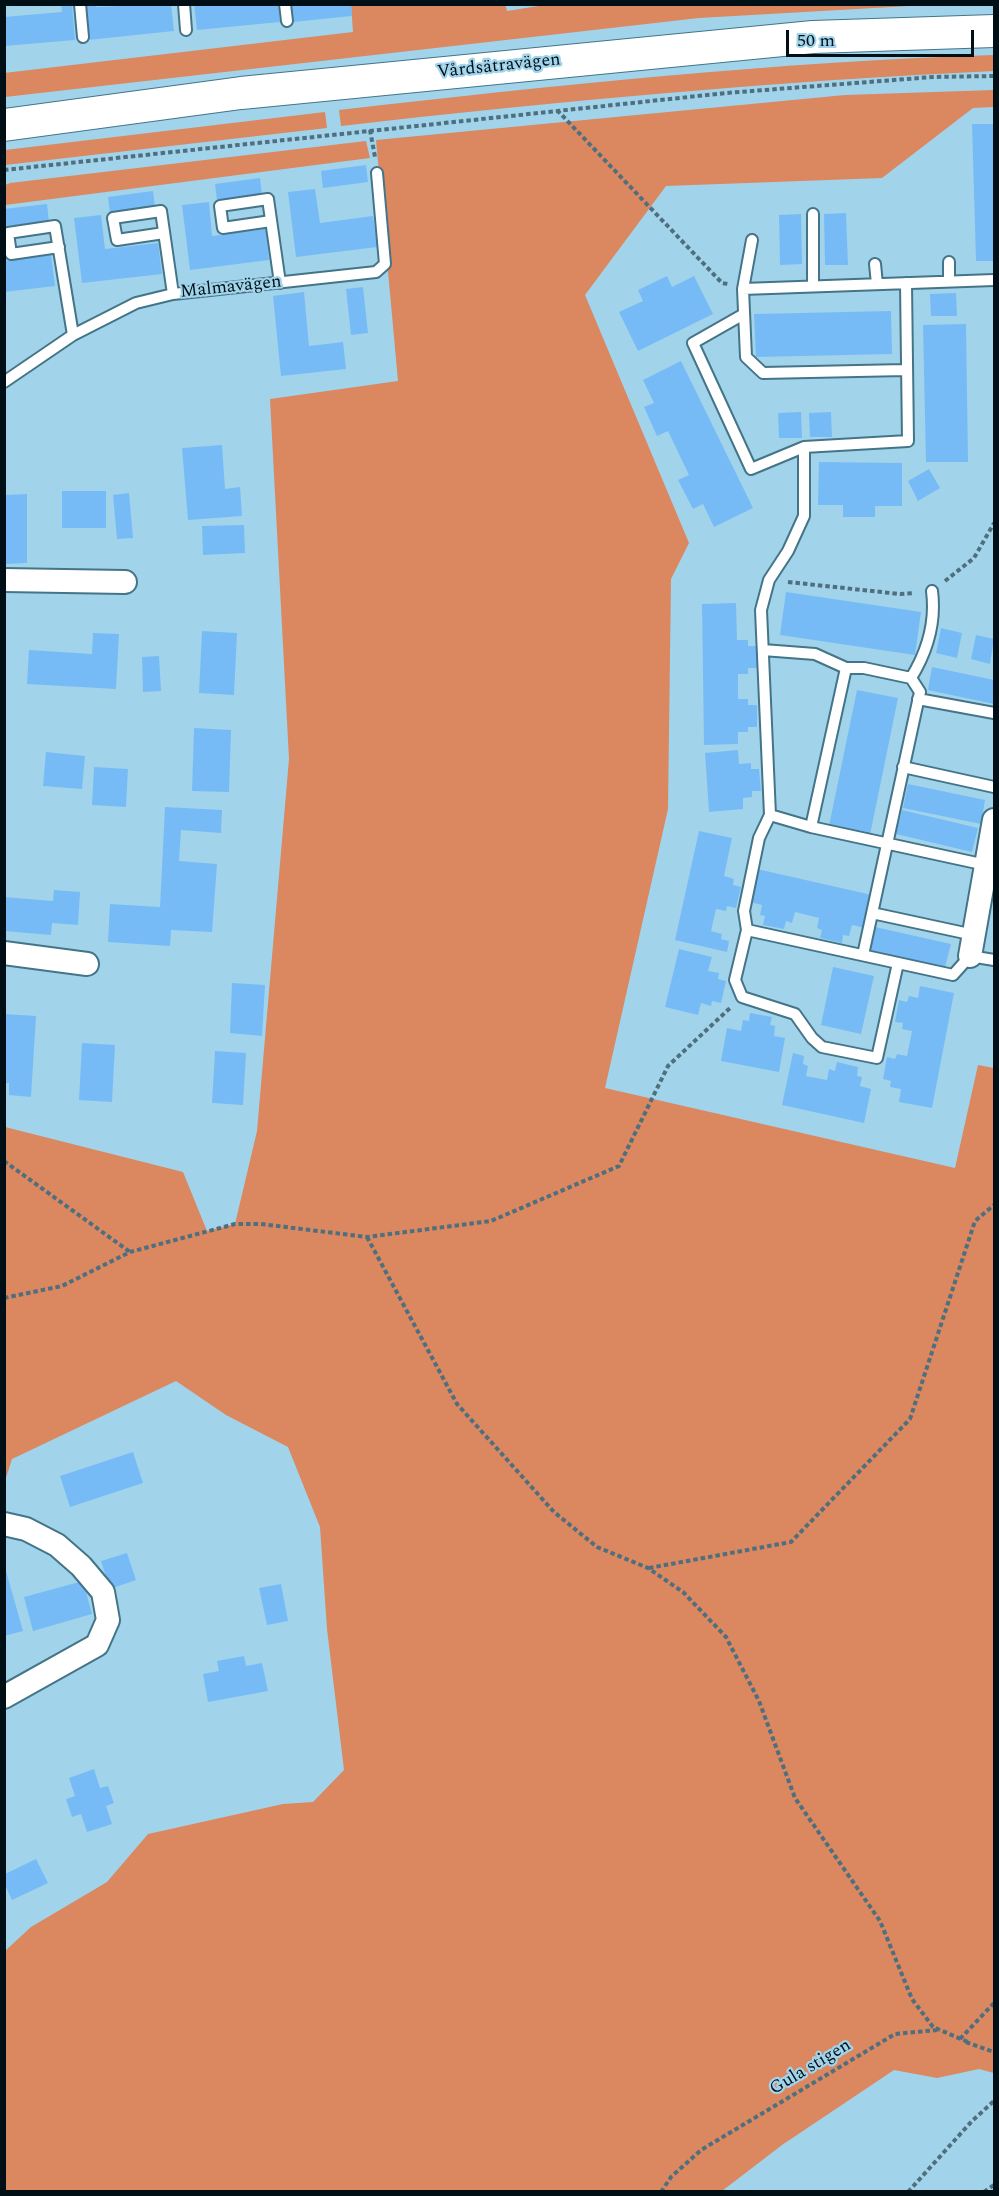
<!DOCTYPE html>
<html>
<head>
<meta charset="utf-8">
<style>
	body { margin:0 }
	#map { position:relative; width:999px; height:2196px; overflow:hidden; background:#a1d4ea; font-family:Spectral,serif }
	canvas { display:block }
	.frame { position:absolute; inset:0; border:6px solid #000f16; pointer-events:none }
	.scale { position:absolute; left:786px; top:30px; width:188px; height:27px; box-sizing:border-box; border:3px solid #000f16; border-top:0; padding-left:8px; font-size:18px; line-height:21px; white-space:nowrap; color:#000f16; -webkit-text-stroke:4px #a1d4ea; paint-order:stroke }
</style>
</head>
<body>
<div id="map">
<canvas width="999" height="2196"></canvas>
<div class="frame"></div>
<div class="scale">50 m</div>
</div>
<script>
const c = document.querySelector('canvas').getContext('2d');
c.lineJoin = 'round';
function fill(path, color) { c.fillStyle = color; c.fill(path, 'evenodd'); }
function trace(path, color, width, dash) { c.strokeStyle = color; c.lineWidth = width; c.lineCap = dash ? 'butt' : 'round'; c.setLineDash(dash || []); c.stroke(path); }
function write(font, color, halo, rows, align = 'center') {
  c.font = font + ' Spectral,serif'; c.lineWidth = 4.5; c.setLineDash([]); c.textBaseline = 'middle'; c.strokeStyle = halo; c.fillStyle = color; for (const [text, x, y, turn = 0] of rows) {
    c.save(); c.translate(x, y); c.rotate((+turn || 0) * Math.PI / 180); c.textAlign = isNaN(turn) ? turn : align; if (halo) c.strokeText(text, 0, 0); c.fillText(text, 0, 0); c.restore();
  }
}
const green = new Path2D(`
	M505,4L507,11L551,4L927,5L699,18L5,97L4,73L353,32L351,5Z
	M994,55V71C776,81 559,101 341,126L339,110C558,85 775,62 994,55Z
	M994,90V107L973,108L882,178L666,186L585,295L689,543L671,579L668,809L605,1088L955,1168L978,1065L994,1068V2073L979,2069L937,2078L894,2070L782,2145L722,2191H5V1951L31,1927L107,1882L148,1834L283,1804L313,1802L344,1770L327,1629L320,1527L288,1447L226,1415L176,1381L12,1459L5,1481V1127L183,1172L207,1231L235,1224L257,1131L289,759L270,399L398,381L376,140L845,95Z
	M325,112L327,128L5,165V150Z
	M366,141L370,158L5,205V185L10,183Z`);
const building = new Path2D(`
	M61,4H72L75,40L4,46V17L62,12Z
	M85,4H96V7L171,4L174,31L88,40Z
	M194,4H278L280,22L197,30Z
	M291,4H351L352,16L293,22Z
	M972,124H994V261H976Z
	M366,165L368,182L323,188L321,171Z
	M260,178L262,195L217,201L215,184Z
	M315,189L320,223L373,216L377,247L296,257L288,192Z
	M153,191L155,208L110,214L108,197Z
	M209,202L212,236L266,229L269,260L190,270L182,205Z
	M47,204L49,222L4,226V209Z
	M846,213L848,265H825L824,214Z
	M801,214L802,264L780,265L779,215Z
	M101,215L105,249L158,243L162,274L82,283L74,218Z
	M51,255L55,286L4,292V261Z
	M667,276L672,287L694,276L713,314L638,351L619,312L643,301L638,290Z
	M363,287L368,333L351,335L346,289Z
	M304,292L309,346L343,342L346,369L281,376L273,296Z
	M956,293L957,316H931L930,294Z
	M891,311L892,354L756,357L754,314Z
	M966,324L968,462H926L923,325Z
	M681,361L753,508L714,527L703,504L693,509L678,480L689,475L668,431L657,436L644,407L654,403L643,380Z
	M801,412L802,438H779L778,413Z
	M831,412L832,437H810L809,413Z
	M222,445L225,489L240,487L242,516L188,520L182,448Z
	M819,462L902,463V506H875V517H843V505H818Z
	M929,469L940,488L918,501L908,481Z
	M62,491H106V528H62Z
	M129,493L133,538L117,539L113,495Z
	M27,494V563L4,564V495Z
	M244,525L245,553L203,555L202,526Z
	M786,592L921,612L915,655L780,635Z
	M736,603L737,640H748V646H757V668H748V674H738V699H748V705H757V727H748V732H738V744L704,745L702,604Z
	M941,628L962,633L957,658L936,653Z
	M202,631L237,633L234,695L199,693Z
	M93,633L119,634L116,689L27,684L29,650L92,654Z
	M976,635L994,639L990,664L971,659Z
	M159,656L161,691L143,692L142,657Z
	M932,667L994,680V704L928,690Z
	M857,690L898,698L870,835L829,826Z
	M194,728L231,730L229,792L192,791Z
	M738,750L739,764L751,763V769H759L761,791H752V797L743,798V809L709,812L705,753Z
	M46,752L85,756L82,789L43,786Z
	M94,767L128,769L126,807L92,805Z
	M908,784L985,800L981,824L903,808Z
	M165,807L222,810L221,833L181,830L179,861L217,864L212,932L171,930L170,946L108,942L110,904L160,907Z
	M902,810L978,828L972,852L896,834Z
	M699,831L732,838L724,876L734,879L733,885L741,887L736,908L727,906L726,911L716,909L711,931L722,934L721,939L729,941L727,952L675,940Z
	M757,869L872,895L865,928L852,925L849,936L843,935L842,943L820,938L822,930L817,928L819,918L795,912L792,923L786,921L784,929L763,925L765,916L760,915L762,905L750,902Z
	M54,890L80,892L78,925L52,923L51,935L4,931V897L53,901Z
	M875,927L951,944L945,967L869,950Z
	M679,949L712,957L708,971L719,973L718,979L726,981L721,1003L712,1001L711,1006L701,1003L698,1015L665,1007Z
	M833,967L874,976L861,1034L821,1025Z
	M232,983L265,985L262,1036L230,1033Z
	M920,986L954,993L932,1108L899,1102L901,1089L890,1087L891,1081L883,1079L887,1057L895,1059L897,1054L907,1056L912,1031L902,1029L903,1023L895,1022L899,1000L907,1002L909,996L918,998Z
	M750,1013L772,1017L770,1025L775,1026L774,1036L785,1038L779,1072L721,1061L727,1028L741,1031L743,1020L749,1021Z
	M4,1014L36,1016L31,1097L9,1095V1083H4Z
	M82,1043L115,1045L112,1102L79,1100Z
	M215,1051L246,1053L243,1105L212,1103Z
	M793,1053L804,1056L803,1064L808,1066L806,1076L827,1080L829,1069L835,1071L837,1062L858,1067L857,1076L862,1077L860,1086L871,1089L864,1123L782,1105Z
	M133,1452L143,1483L70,1507L60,1476Z
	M127,1553L136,1580L110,1589L101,1561Z
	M4,1564L23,1631L4,1636Z
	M83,1581L92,1614L33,1631L24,1597Z
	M281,1584L288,1621L267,1625L259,1588Z
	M244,1656L246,1666L262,1663L268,1691L208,1702L203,1674L219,1671L217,1661Z
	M94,1769L100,1788L108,1786L114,1803L106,1806L112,1824L87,1832L81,1814L72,1817L66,1799L75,1796L69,1778Z
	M36,1859L48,1883L12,1900L5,1885V1874Z`);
const path = new Path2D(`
	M557,110L722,283L728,284
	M370,130L375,157
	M4,170L726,93L933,77L994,76
	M945,581L974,558L994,523
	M788,582L900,594L914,593
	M4,1161L130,1252
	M367,1237L457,1404L554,1512L597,1547L648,1568L683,1592L726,1637L759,1701L795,1798L880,1921L912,1999L933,2027L968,2042
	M4,1298L62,1286L130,1252L235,1224H261L367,1237L491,1221L619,1166L668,1066L730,1008
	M649,1568L791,1542L910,1419L975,1221L994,1205
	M960,2039L994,2003
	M966,2042L994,2052
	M661,2192L671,2177L701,2150L895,2034L937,2030
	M908,2192L972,2121L994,2101
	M984,2192L994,2185`);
const lane = new Path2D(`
	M80,4L83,37
	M184,4L186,30
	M285,4L287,21
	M271,221L223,228L220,206L268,199L280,283
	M164,233L117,240L113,218L161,211L173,294
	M59,247L11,254L8,233L55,226L73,335
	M949,262V281
	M875,264L877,284
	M813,286V214
	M743,289L752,240
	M744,314L693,343L751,469L804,447L908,441L906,283
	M905,370L763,373L746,357L743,289L994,280
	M4,382L73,335L136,303L173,294L376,272L385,264L377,173
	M804,447V516L788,551L769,580L761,610L770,815L759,838L744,911L747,930L735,980L742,997L795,1014L812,1038L822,1047L877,1058L898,963
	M763,650L815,654L846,668H864L911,678L920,692L863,955
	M846,668L811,827L986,865
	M911,678C927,652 936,622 932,591
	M918,699L994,713
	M903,767L994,787
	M770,815L811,827
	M872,913L974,935
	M747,930L953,975L970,956L994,960`);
const street = new Path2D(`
	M4,580L125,582
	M4,953L87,964
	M970,956L994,820
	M4,1524L26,1529L57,1545L81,1566L103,1592L108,1620L97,1645L4,1697`);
const secondary = new Path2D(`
	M4,125L241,93L813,37L994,31`);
const streetNames = [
	["Vårdsätravägen",499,67,-6],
	["Malmavägen",231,288,-6],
	["Gula stigen",811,2068,-31]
];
fill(green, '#db875f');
fill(building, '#77bbf6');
trace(lane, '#447488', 14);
trace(street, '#447488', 26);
trace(secondary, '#447488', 34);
trace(path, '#4f6f7e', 4, [4.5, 3]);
trace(lane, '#fff', 10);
trace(street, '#fff', 22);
trace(secondary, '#fff', 32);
write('18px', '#000f16', '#a1d4ea', streetNames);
</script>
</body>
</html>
